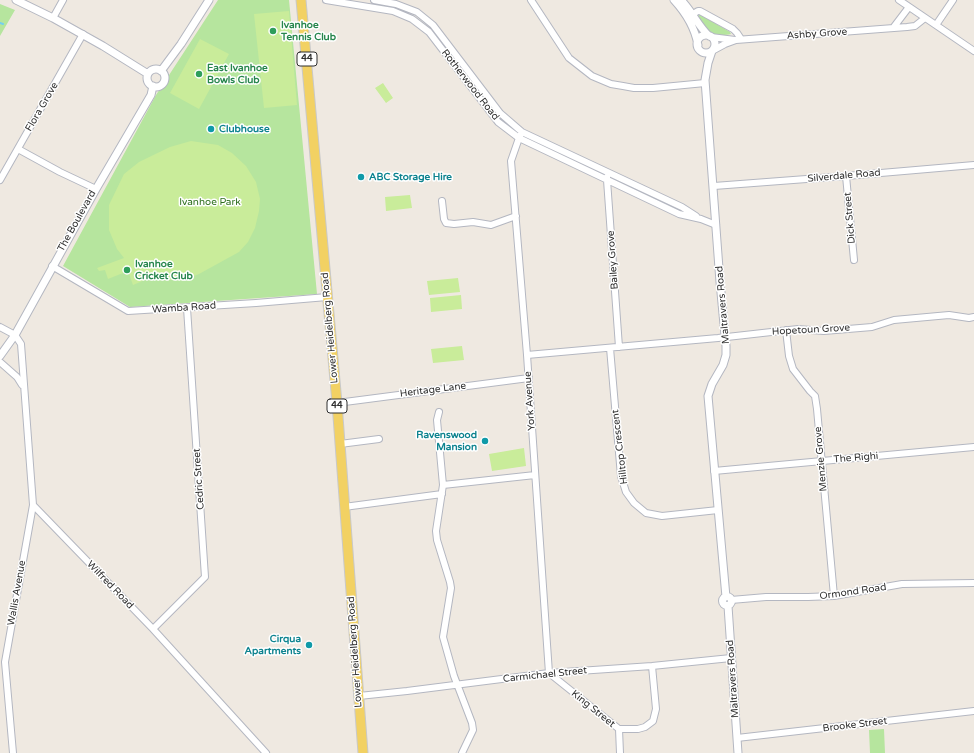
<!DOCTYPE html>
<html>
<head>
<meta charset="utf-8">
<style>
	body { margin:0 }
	canvas { display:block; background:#efe9e1 }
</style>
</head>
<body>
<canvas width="974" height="753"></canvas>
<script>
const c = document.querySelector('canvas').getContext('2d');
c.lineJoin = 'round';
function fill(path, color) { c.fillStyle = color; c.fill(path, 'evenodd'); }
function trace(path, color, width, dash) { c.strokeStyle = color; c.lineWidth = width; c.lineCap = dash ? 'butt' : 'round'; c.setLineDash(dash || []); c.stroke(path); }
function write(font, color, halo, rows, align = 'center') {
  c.font = font + ' "Varela Round",sans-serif'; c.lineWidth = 3; c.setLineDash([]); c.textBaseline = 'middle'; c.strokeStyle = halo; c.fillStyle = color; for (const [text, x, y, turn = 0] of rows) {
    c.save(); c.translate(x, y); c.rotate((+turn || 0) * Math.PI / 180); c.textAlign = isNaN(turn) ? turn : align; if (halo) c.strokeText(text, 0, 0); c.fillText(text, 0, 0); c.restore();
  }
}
const green = new Path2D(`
	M218,0H289L317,294L130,307L63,266L156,95Z
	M0,4L15,10L0,36Z
	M699,15H701L730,32L731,34C724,36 713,36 706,30C703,27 700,21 697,17Z
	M884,729L885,753H870L869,730Z`);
const pitch = new Path2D(`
	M289,11L297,105L264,108L254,14Z
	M200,39L229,54L199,109L170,93Z
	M383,83L393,98L386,103L375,88Z
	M191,141L218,145L232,153L246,166L256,182L260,199L259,211L255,228L248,242L239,252L199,274L186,279L169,280L152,277L133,285L128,271L108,279L105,270L99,271L97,268L124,258L117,249L109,230V205L124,174L139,162L170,147Z
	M410,195L412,208L386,211L385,197Z
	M458,278L460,292L429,295L427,281Z
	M461,295L462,309L431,312L430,298Z
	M462,346L464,360L433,363L431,349Z
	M524,448L526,466L492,471L489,454Z`);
const stream = new Path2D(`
	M0,23L3,24`);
const minor = new Path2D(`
	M326,0L393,11L412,19L429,32L498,122L519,138L679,214L701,219L716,225
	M374,0L396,4L417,12L433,25L500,113L522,132L682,207L696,216
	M531,0L569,58L592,76L611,84L623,86L634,88H653L705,83
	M899,0L974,51
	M693,14L698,11H700L733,29L737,33L741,39
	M53,18L63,0
	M936,25L953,0
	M893,28L909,7
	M711,37L735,40
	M712,51L725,44L736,40L907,27L915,26L925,18
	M522,132L519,138L511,161L527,355L549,673L619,729L620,753
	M18,149L60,172L96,189
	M846,176L854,260
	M607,177V180L619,347
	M0,180L83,34
	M714,186L846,176L974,165
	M442,201L444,219L446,223L454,224L473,222L491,225L516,216
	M52,266L128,311L256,303L327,297
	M0,327L15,335L21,344L33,505L153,629L266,753
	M786,330L789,356L793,369L810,391L815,396L817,409L834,596
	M610,348L621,476L626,492L634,503L646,513L662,516L718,510
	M527,355L718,338L798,329L824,331L872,327L894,320L949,315L969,318L974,317
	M0,362L17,377L22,385
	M337,403L529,378
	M439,412L437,420L443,485L436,531L437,540L450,582L451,588L443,637L454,676L472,723L473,730L462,753
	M340,444L379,439
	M714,471L974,447
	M443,485L535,475
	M344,507L442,494
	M731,600L766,597H808L834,596L902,584L974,583
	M153,629L205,577L187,308
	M359,696L407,691L549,673L652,666L731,658
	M619,729H638L645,727L653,721L656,709L652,666
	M737,738L974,711
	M13,753L5,662L33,505`);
const tertiary = new Path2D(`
	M16,0L53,18L103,46L148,74
	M674,0C685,12 695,28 698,45
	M681,0C692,11 698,26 709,36
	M697 44a9 9 0 1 1 18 0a9 9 0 1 1-18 0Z
	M712,51L708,63L705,80L720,282L726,346V355L723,365L712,384L708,396L726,597
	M147 78a9 9 0 1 1 18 0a9 9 0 1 1-18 0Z
	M161,71L181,44L209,0
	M0,356L15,335L96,189L151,95L153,86
	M722.5 601a4.5 4.5 0 1 1 9 0a4.5 4.5 0 1 1-9 0Z
	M728,606L738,753`);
const primary = new Path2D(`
	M301,0L337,403L363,753`);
const markers = [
	[273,31,4,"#2e9e5b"],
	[199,74,4,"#2e9e5b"],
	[211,129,4,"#0f9aa8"],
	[361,177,4,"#0f9aa8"],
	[127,270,4,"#2e9e5b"],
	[485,441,4,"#0f9aa8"],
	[309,645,4,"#0f9aa8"]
];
const shields = [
	[307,59,20],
	[337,406,20]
];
const shieldNames = [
	["44",307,59],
	["44",337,406]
];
const leisureNames = [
	["Ivanhoe",281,25],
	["Tennis Club",281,37],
	["East Ivanhoe",207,68],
	["Bowls Club",207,80],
	["Ivanhoe",135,264],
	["Cricket Club",135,276]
];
const streetNames = [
	["Ashby Grove",817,34,-4],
	["Rotherwood Road",470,85,52],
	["Flora Grove",42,107,-60],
	["Silverdale Road",844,176,-5],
	["Dick Street",850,218,-95],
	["The Boulevard",77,221,-61],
	["Bailey Grove",613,260,-94],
	["Maltravers Road",723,305,-95],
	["Wamba Road",184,308,-4],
	["Lower Heidelberg Road",330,328,-95],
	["Hopetoun Grove",811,330,-3],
	["Heritage Lane",433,390,-7],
	["York Avenue",530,401,-94],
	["Hilltop Crescent",620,447,-97],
	["The Righi",856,458,-5],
	["Menzie Grove",821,459,-95],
	["Cedric Street",199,479,-94],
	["Wilfred Road",110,585,46],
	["Ormond Road",853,592,-8],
	["Wallis Avenue",17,593,-80],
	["Lower Heidelberg Road",355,652,-94],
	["Carmichael Street",545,675,-6],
	["Maltravers Road",733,679,-94],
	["King Street",593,709,39],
	["Brooke Street",855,725,-7]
];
const cultureNames = [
	["Clubhouse",219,129],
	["ABC Storage Hire",369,177],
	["Ravenswood",477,435,"right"],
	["Mansion",477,447,"right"],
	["Cirqua",301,639,"right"],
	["Apartments",301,651,"right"]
];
const parkNames = [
	["Ivanhoe Park",210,202]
];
fill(green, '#b6e59e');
fill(pitch, '#c9ec9a');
trace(stream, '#75cff0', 2);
trace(minor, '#b4b7c1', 8);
trace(tertiary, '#b4b7c1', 9);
trace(primary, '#c9c9c9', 11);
trace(minor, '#fff', 6);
trace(tertiary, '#fff', 7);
trace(primary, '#f2d163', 9);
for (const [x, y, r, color] of markers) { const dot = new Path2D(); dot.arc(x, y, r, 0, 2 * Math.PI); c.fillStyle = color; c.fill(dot); trace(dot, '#fff', 1.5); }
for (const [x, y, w] of shields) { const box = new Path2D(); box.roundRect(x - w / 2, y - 7, w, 14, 3); c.fillStyle = '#fff'; c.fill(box); trace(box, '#2e2e2e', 1); }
write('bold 9px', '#2e2e2e', null, shieldNames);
write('bold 10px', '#27864d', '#fff', leisureNames, 'left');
write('10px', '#2e2e2e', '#fff', streetNames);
write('bold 10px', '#0d838f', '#fff', cultureNames, 'left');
write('10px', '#2c6e1b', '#fff', parkNames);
</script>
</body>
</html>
